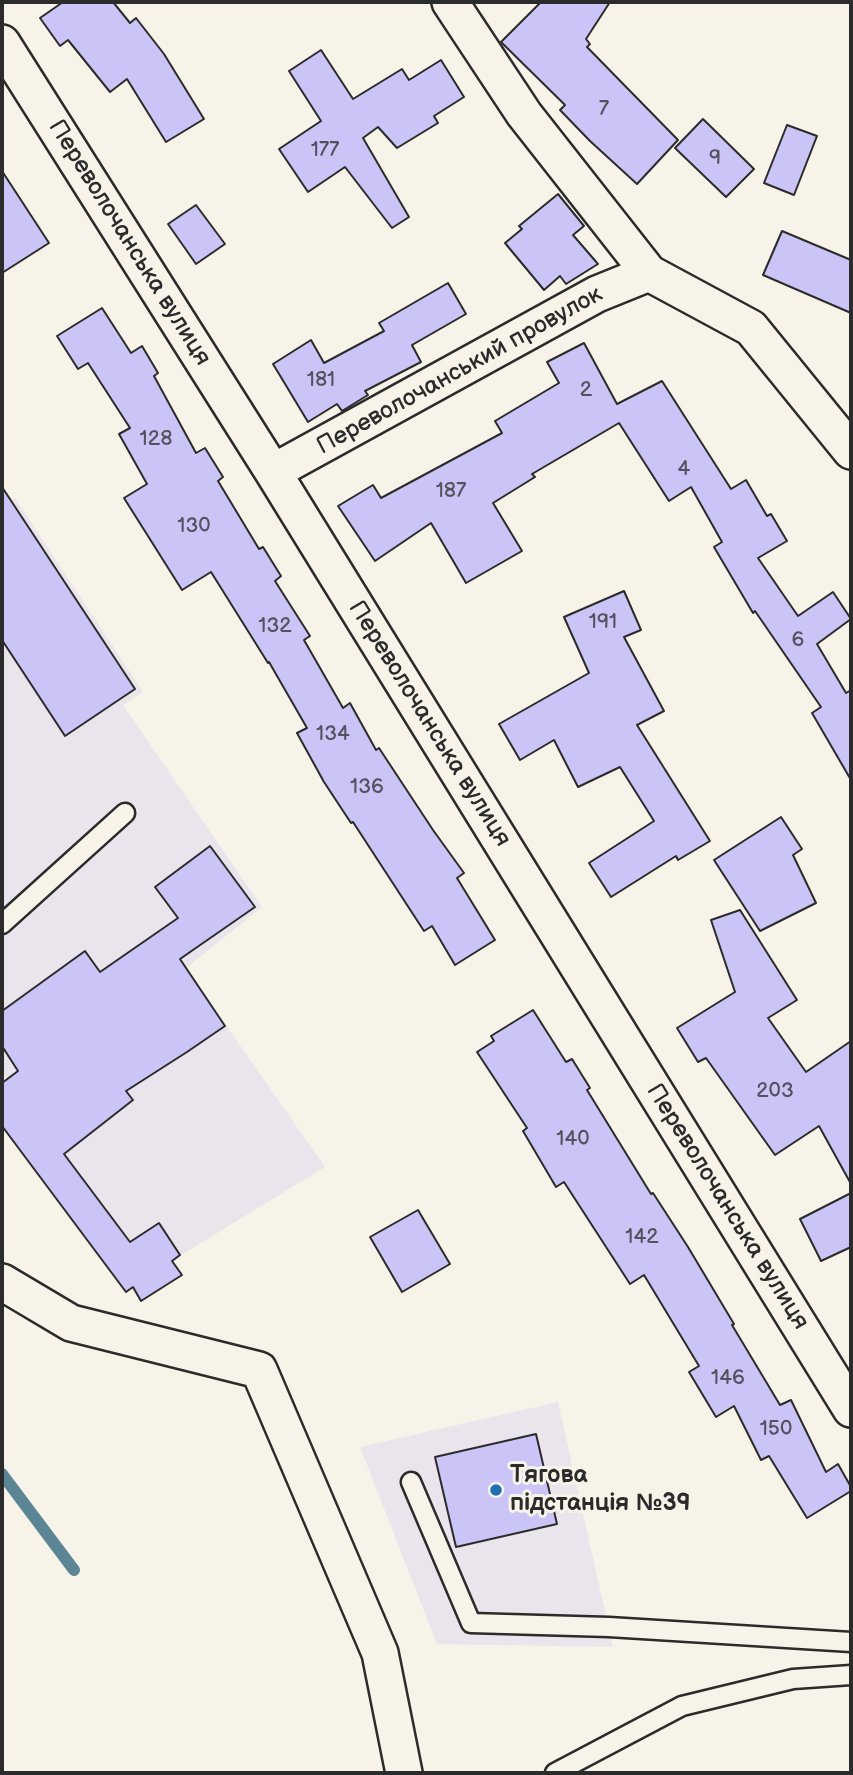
<!DOCTYPE html>
<html>
<head>
<meta charset="utf-8">
<style>
	body { margin:0 }
	#map { position:relative; width:853px; height:1775px; overflow:hidden; background:#f7f3e8; font-family:"Balsamiq Sans",sans-serif }
	canvas { display:block }
	.frame { position:absolute; inset:0; border:4px solid #2b2b2b; pointer-events:none }
</style>
</head>
<body>
<div id="map">
<canvas width="853" height="1775"></canvas>
<div class="frame"></div>
</div>
<script>
const c = document.querySelector('canvas').getContext('2d');
c.lineJoin = 'round';
function fill(path, color) { c.fillStyle = color; c.fill(path, 'evenodd'); }
function trace(path, color, width, dash) { c.strokeStyle = color; c.lineWidth = width; c.lineCap = dash ? 'butt' : 'round'; c.setLineDash(dash || []); c.stroke(path); }
function write(font, color, halo, rows, align = 'center') {
  c.font = font + ' "Balsamiq Sans",sans-serif'; c.lineWidth = 6; c.setLineDash([]); c.textBaseline = 'middle'; c.strokeStyle = halo; c.fillStyle = color; for (const [text, x, y, turn = 0] of rows) {
    c.save(); c.translate(x, y); c.rotate((+turn || 0) * Math.PI / 180); c.textAlign = isNaN(turn) ? turn : align; if (halo) c.strokeText(text, 0, 0); c.fillText(text, 0, 0); c.restore();
  }
}
const built = new Path2D(`
	M15,498L143,692L123,705L262,907L186,968L325,1167L173,1260L182,1275L141,1301L133,1288L126,1292L2,1126V1083L7,1078L2,1070V506Z
	M558,1402L613,1647L437,1644L360,1447Z`);
const stream = new Path2D(`
	M2,1474L74,1570`);
const building = new Path2D(`
	M63,2H113L130,23L136,18L164,54L204,119L166,142L127,79L110,92L68,40L60,46L40,18Z
	M541,2H610L586,39L590,44L587,47L678,140L637,184L590,141L560,110L565,105L501,42Z
	M321,50L353,99L402,69L409,80L441,60L464,97L434,116L438,123L397,148L378,127L363,138L409,217L392,228L345,167L308,192L279,149L321,121L289,71Z
	M703,119L754,169L726,197L675,148Z
	M787,125L817,136L794,195L764,183Z
	M2,171L49,243L2,273Z
	M558,194L584,226L573,235L598,264L566,284L560,276L544,290L505,243L522,229L519,226Z
	M196,205L225,244L196,264L168,224Z
	M782,231L851,260V313L763,275Z
	M448,283L466,314L412,345L421,362L365,391L368,395L342,411L337,404L308,422L273,364L311,340L324,363L384,331L379,323Z
	M102,308L131,353L142,346L158,373L154,376L196,453L205,448L223,477L218,481L259,549L263,547L281,576L275,581L310,636L304,640L343,708L350,703L376,750L379,748L433,830L464,873L457,878L495,940L455,965L432,926L424,931L353,822L351,823L324,782L297,733L307,728L269,662L268,663L211,572L182,590L124,498L147,484L119,434L130,428L88,363L78,369L57,336Z
	M584,343L617,404L662,381L731,489L746,480L767,516L771,514L787,541L758,558L798,616L833,592L851,619L817,644L846,693L851,690V780L812,713L821,707L755,611L753,613L714,547L722,542L691,487L669,501L619,423L532,474L535,477L493,503L522,551L466,583L431,523L375,561L338,506L373,485L381,498L502,433L495,421L559,383L547,362Z
	M2,487L135,689L65,736L2,640Z
	M624,591L641,630L624,637L664,711L637,725L710,841L678,860L676,856L611,897L589,863L654,821L620,767L578,787L554,740L520,760L499,724L589,673L564,617Z
	M781,817L802,849L793,855L816,903L760,931L714,860Z
	M210,846L255,907L180,959L225,1026L187,1052L126,1091L133,1100L64,1154L130,1242L159,1223L180,1255L172,1261L182,1275L141,1301L133,1287L126,1292L2,1126V1083L18,1071L2,1046V1011L85,951L100,972L178,918L155,887Z
	M740,910L797,1000L768,1018L806,1072L851,1041V1184L819,1126L775,1155L706,1058L698,1062L677,1028L735,992L711,920Z
	M533,1010L566,1062L572,1059L590,1088L587,1090L651,1194L653,1193L688,1247L734,1324L732,1325L780,1405L791,1400L826,1472L838,1464L851,1487V1491L807,1518L769,1456L761,1460L734,1406L716,1417L689,1372L699,1366L644,1275L630,1284L564,1182L556,1187L523,1131L527,1128L477,1052L494,1041L491,1036Z
	M851,1193V1247L821,1261L800,1219Z
	M418,1210L450,1264L402,1292L370,1237Z
	M536,1434L557,1524L456,1547L435,1457Z`);
const lane = new Path2D(`
	M2,924L125,813
	M411,1482L471,1623L609,1627L851,1642
	M555,1773L682,1706L793,1679L851,1675`);
const street = new Path2D(`
	M450,2L524,114L649,273L751,328L851,451
	M2,43L273,472L851,1409
	M273,472L597,294L649,273
	M2,1282L71,1323L259,1370L380,1653L404,1773`);
const markers = [
	[496,1490,7,"#1f6fb2"]
];
const numberNames = [
	["7",604,110],
	["177",325,151],
	["9",715,159],
	["181",321,381],
	["2",586,391],
	["128",156,440],
	["4",684,470],
	["187",451,492],
	["130",194,527],
	["191",603,623],
	["132",275,627],
	["6",798,641],
	["134",333,735],
	["136",367,788],
	["203",775,1092],
	["140",573,1140],
	["142",642,1238],
	["146",728,1379],
	["150",776,1430]
];
const streetNames = [
	["Переволочанська вулиця",129,243,58],
	["Переволочанський провулок",460,371,-29],
	["Переволочанська вулиця",429,724,58],
	["Переволочанська вулиця",727,1207,58]
];
const poiNames = [
	["Тягова",510,1476],
	["пiдстанцiя №39",510,1504]
];
fill(built, '#eae5ec');
trace(stream, '#5c8696', 12);
fill(building, '#cbc5f7');
trace(building, '#2b2b2b', 2);
trace(lane, '#2b2b2b', 23);
trace(street, '#2b2b2b', 40);
trace(lane, '#f7f3e8', 18);
trace(street, '#f7f3e8', 35);
for (const [x, y, r, color] of markers) { const dot = new Path2D(); dot.arc(x, y, r, 0, 2 * Math.PI); c.fillStyle = color; c.fill(dot); trace(dot, '#f7f3e8', 2.5); }
write('21px', '#53525e', null, numberNames);
write('24px', '#2b2b2b', '#f7f3e8', streetNames);
write('bold 24px', '#2b2b2b', '#f7f3e8', poiNames, 'left');
</script>
</body>
</html>
